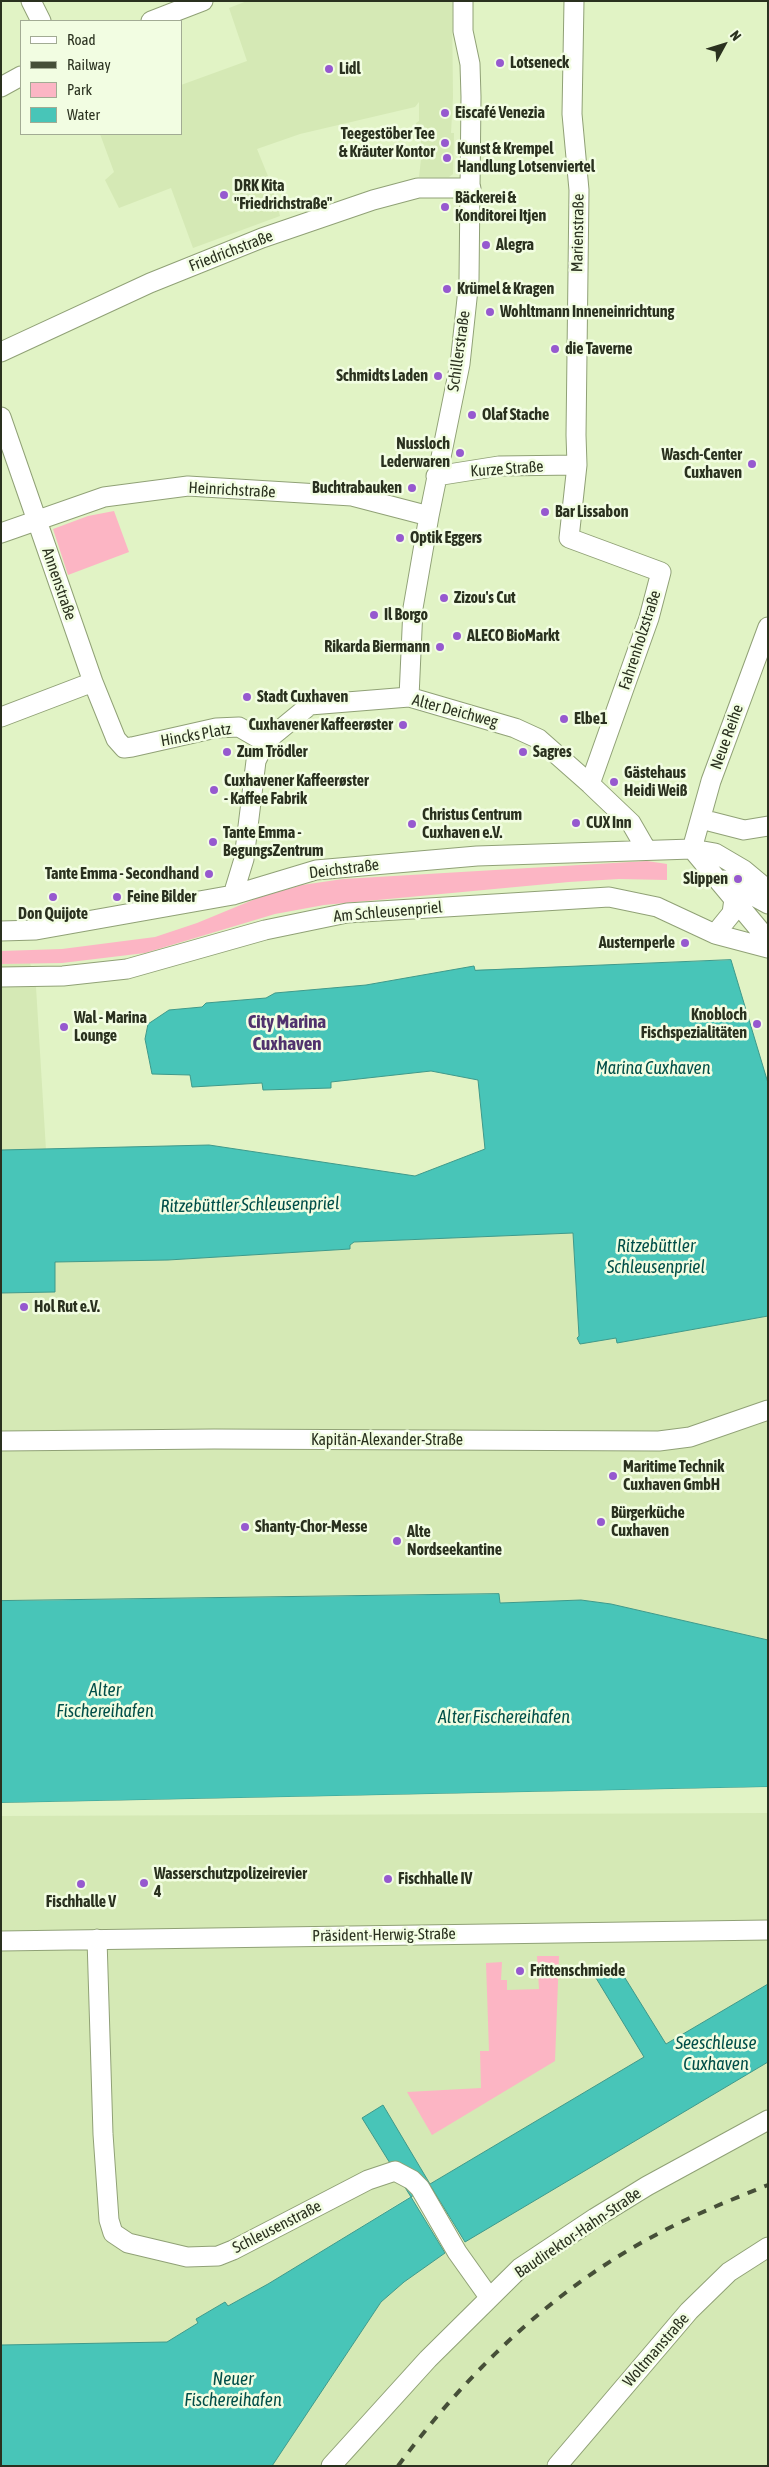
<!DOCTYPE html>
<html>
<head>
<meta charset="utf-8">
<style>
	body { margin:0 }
	#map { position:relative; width:769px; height:2467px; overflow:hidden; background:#e1f3c5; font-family:"Asap Condensed",sans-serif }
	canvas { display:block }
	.frame { position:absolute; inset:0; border:2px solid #2a311f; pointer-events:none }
	.legend { position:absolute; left:20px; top:20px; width:162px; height:115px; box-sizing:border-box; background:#f2fde2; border:1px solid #a2ab94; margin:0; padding:6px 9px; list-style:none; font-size:15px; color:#2a311f }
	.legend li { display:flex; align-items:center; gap:10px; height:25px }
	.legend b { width:25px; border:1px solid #a2ab94 }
	.north { position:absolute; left:699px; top:20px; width:50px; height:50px; -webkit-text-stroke:4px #f2fde2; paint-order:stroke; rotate:51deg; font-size:14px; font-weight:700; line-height:20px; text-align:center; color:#2a311f }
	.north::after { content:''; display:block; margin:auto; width:18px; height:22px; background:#2a311f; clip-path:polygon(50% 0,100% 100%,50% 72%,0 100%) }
</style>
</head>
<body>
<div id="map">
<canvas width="769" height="2467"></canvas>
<div class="frame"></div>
<ul class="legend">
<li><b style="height:6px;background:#fff"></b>Road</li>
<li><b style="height:6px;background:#464f38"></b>Railway</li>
<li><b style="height:14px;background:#fcb5c4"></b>Park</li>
<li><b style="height:14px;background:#48c5b8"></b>Water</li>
</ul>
<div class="north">N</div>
</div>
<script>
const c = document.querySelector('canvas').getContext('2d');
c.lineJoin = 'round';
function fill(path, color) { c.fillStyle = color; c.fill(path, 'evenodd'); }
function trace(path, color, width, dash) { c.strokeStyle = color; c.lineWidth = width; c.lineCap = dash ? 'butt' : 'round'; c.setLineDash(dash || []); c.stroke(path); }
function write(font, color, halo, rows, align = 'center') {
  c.font = font + ' "Asap Condensed",sans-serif'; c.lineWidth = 5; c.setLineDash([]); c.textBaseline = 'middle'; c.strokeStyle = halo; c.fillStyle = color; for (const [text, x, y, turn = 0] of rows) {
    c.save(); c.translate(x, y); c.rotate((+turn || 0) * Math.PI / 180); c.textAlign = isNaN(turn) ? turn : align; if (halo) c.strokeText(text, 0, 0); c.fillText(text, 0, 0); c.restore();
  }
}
const built = new Path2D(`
	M247,1H452L453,97L451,133H454L453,174L449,177H419L421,159L425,158V148H421V134L416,130V123L419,121V102L415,107L300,134L257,149L272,186L280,216L193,248L171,188L119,208L105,180L114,172L100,134H181V85L247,61L229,8Z
	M30,963L36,987L46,1150H1V964Z
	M573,1233L579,1336L616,1338L617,1343L768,1316V1640L611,1604L581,1600L500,1603L499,1594L1,1601V1293L55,1292V1262L168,1260L350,1249V1245L354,1242Z
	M768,1813V1984L430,2184L268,2284L227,2306L225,2302L196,2319L198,2323L167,2342L1,2345V1816Z
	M768,2062V2466H272L381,2302L404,2282L443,2254Z`);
const green = new Path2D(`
	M114,511L129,552L68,575L53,529L88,516Z
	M647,861L667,864V880L619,879L569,882L324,905L275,914L145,953L62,963L1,964V951L62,949L155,937L197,923L260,897L302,885L343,879Z
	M537,1956H559L555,2061L432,2135L407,2092L481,2088L480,2051H489L486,1963L502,1962L501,1980H507V1990L539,1989Z`);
const water = new Path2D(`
	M731,960L768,1083V1316L617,1343L616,1338L580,1344L577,1338L579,1336L573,1233L354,1242L350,1245V1249L168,1260L55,1262V1292L1,1293V1150L209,1145L415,1176L485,1149L478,1080L431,1071L331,1082V1088L263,1090L262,1083L192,1087L190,1075L152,1074L145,1039L148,1024L169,1010L202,1007L206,1003L266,998L275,993L366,985L474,966L475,970Z
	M499,1594L500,1603L581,1600L611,1604L768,1640V1787L1,1803V1601Z
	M617,1965L666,2044L768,1984V2062L465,2242L430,2185L411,2197L445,2253L404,2282L381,2302L272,2466H1V2345L167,2342L198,2323L196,2319L225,2302L228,2306L268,2284L411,2197L362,2118L383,2105L430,2184L644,2057L596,1978Z`);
const pier = new Path2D(`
	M768,1787V1789L1,1806V1803Z`);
const minor = new Path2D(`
	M31,1L41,21
	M574,1L572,114L579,190L576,435L577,465L569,538L661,572L649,618L590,784
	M151,21L203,1
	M1,87L21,76
	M1,352L150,283L262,238L373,200L418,188H471
	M1,417L93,682L116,739L124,748L132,747L216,728L239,727L265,742
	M436,476L499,466L577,465
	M1,533L104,497L188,486L352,496L429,516
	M409,697L413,608L429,516L460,364L469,280L471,97L470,64L463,31V1
	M1,717L93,682
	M701,819L744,830L768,826
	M692,849L711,781L768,627
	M692,849L768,940
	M724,880L768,904
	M233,895L244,859L256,761L265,742L310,705L409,697L515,728L539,739L590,784L631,823L646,849
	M1,931L36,930L233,895L316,870L477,856L692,849L715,853L744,870L768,890
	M715,934L732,913L734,899
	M1,977L63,976L127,969L265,930L347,913L609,897L657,907L715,934L768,948
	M1,1441L214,1439L659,1441L690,1437L768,1410
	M97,1939L103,2134L109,2220L113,2233L128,2243L187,2257L218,2256L233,2250L368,2180L395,2171L412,2180L420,2188L457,2252L489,2297
	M1,1941L768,1930
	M331,2466L428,2359L520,2268L595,2218L647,2186L768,2120
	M557,2466L689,2311L729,2272L768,2247`);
const rail = new Path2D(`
	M398,2466C465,2375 550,2292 650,2238C688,2217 728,2201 768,2185`);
const markers = [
	[500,63,5,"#9659cf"],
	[329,69,5,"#9659cf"],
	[445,113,5,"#9659cf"],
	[445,143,5,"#9659cf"],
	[447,158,5,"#9659cf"],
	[224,195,5,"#9659cf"],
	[445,207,5,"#9659cf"],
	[486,245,5,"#9659cf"],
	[447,289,5,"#9659cf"],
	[490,312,5,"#9659cf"],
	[555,349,5,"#9659cf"],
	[438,376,5,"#9659cf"],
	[472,415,5,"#9659cf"],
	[460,453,5,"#9659cf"],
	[752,464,5,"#9659cf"],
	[412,488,5,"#9659cf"],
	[545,512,5,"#9659cf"],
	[400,538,5,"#9659cf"],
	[444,598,5,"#9659cf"],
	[374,615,5,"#9659cf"],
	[457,636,5,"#9659cf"],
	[440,647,5,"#9659cf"],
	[247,697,5,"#9659cf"],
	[564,719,5,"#9659cf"],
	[403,725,5,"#9659cf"],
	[227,752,5,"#9659cf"],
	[523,752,5,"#9659cf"],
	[614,782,5,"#9659cf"],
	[214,790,5,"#9659cf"],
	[576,823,5,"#9659cf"],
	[412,824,5,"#9659cf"],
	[213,842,5,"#9659cf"],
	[209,874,5,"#9659cf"],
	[738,879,5,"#9659cf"],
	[53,897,5,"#9659cf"],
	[117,897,5,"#9659cf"],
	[685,943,5,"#9659cf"],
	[757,1024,5,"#9659cf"],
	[64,1027,5,"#9659cf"],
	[24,1307,5,"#9659cf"],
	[613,1476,5,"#9659cf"],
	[601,1522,5,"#9659cf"],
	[245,1527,5,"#9659cf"],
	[397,1541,5,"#9659cf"],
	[388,1879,5,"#9659cf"],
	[144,1883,5,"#9659cf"],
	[81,1884,5,"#9659cf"],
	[520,1971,5,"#9659cf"]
];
const poiNames = [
	["Lotseneck",510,63],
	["Lidl",339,69],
	["Eiscafé Venezia",455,113],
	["Teegestöber Tee",435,134,"right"],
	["& Kräuter Kontor",435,152,"right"],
	["Kunst & Krempel",457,149],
	["Handlung Lotsenviertel",457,167],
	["DRK Kita",234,186],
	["\"Friedrichstraße\"",234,204],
	["Bäckerei &",455,198],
	["Konditorei Itjen",455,216],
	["Alegra",496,245],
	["Krümel & Kragen",457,289],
	["Wohltmann Inneneinrichtung",500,312],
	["die Taverne",565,349],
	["Schmidts Laden",428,376,"right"],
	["Olaf Stache",482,415],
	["Nussloch",450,444,"right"],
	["Lederwaren",450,462,"right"],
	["Wasch-Center",742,455,"right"],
	["Cuxhaven",742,473,"right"],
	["Buchtrabauken",402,488,"right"],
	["Bar Lissabon",555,512],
	["Optik Eggers",410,538],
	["Zizou's Cut",454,598],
	["Il Borgo",384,615],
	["ALECO BioMarkt",467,636],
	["Rikarda Biermann",430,647,"right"],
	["Stadt Cuxhaven",257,697],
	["Elbe1",574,719],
	["Cuxhavener Kaffeerøster",393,725,"right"],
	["Zum Trödler",237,752],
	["Sagres",533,752],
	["Gästehaus",624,773],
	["Heidi Weiß",624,791],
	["Cuxhavener Kaffeerøster",224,781],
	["- Kaffee Fabrik",224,799],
	["Christus Centrum",422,815],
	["Cuxhaven e.V.",422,833],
	["CUX Inn",586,823],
	["Tante Emma -",223,833],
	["BegungsZentrum",223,851],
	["Tante Emma - Secondhand",199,874,"right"],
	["Slippen",728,879,"right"],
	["Feine Bilder",127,897],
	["Don Quijote",53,914,"center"],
	["Austernperle",675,943,"right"],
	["Knobloch",747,1015,"right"],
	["Fischspezialitäten",747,1033,"right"],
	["Wal - Marina",74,1018],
	["Lounge",74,1036],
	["Hol Rut e.V.",34,1307],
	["Maritime Technik",623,1467],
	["Cuxhaven GmbH",623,1485],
	["Bürgerküche",611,1513],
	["Cuxhaven",611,1531],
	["Shanty-Chor-Messe",255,1527],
	["Alte",407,1532],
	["Nordseekantine",407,1550],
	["Wasserschutzpolizeirevier",154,1874],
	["4",154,1892],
	["Fischhalle IV",398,1879],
	["Fischhalle V",81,1902,"center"],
	["Frittenschmiede",530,1971]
];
const streetNames = [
	["Marienstraße",578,233,-89],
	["Friedrichstraße",231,251,-21],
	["Schillerstraße",459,351,-82],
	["Kurze Straße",507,469,-4],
	["Heinrichstraße",232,490,3],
	["Annenstraße",59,584,71],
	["Fahrenholzstraße",640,640,-72],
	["Alter Deichweg",455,711,15],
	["Hincks Platz",196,735,-10],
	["Neue Reihe",727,737,-70],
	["Deichstraße",344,869,-7],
	["Am Schleusenpriel",388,912,-5],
	["Kapitän-Alexander-Straße",387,1440],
	["Präsident-Herwig-Straße",384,1935,-1],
	["Schleusenstraße",277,2227,-27],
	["Baudirektor-Hahn-Straße",578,2233,-34],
	["Woltmanstraße",656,2350,-49]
];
const waterNames = [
	["Marina Cuxhaven",653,1068],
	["Ritzebüttler Schleusenpriel",250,1205,-1],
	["Ritzebüttler",656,1246],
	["Schleusenpriel",656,1267],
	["Alter",105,1690],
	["Fischereihafen",105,1711],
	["Alter Fischereihafen",504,1717],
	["Seeschleuse",716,2043],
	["Cuxhaven",716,2064],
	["Neuer",233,2379],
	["Fischereihafen",233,2400]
];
const quarterNames = [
	["City Marina",287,1022],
	["Cuxhaven",287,1044]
];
fill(built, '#d5e9b5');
fill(green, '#fcb5c4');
fill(water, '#48c5b8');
trace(water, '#3f998a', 1);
fill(pier, '#e1f3c5');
trace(minor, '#90a176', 21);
trace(minor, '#fff', 19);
trace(rail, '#464f38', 4, [9, 9]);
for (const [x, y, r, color] of markers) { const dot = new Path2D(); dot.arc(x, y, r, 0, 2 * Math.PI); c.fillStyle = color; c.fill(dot); trace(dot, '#f2fde2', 2); }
write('bold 16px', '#2a311f', '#f2fde2', poiNames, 'left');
write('16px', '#2a311f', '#f2fde2', streetNames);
write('italic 18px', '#004e48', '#f2fde2', waterNames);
write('bold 19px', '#50326d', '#f2fde2', quarterNames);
</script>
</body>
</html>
